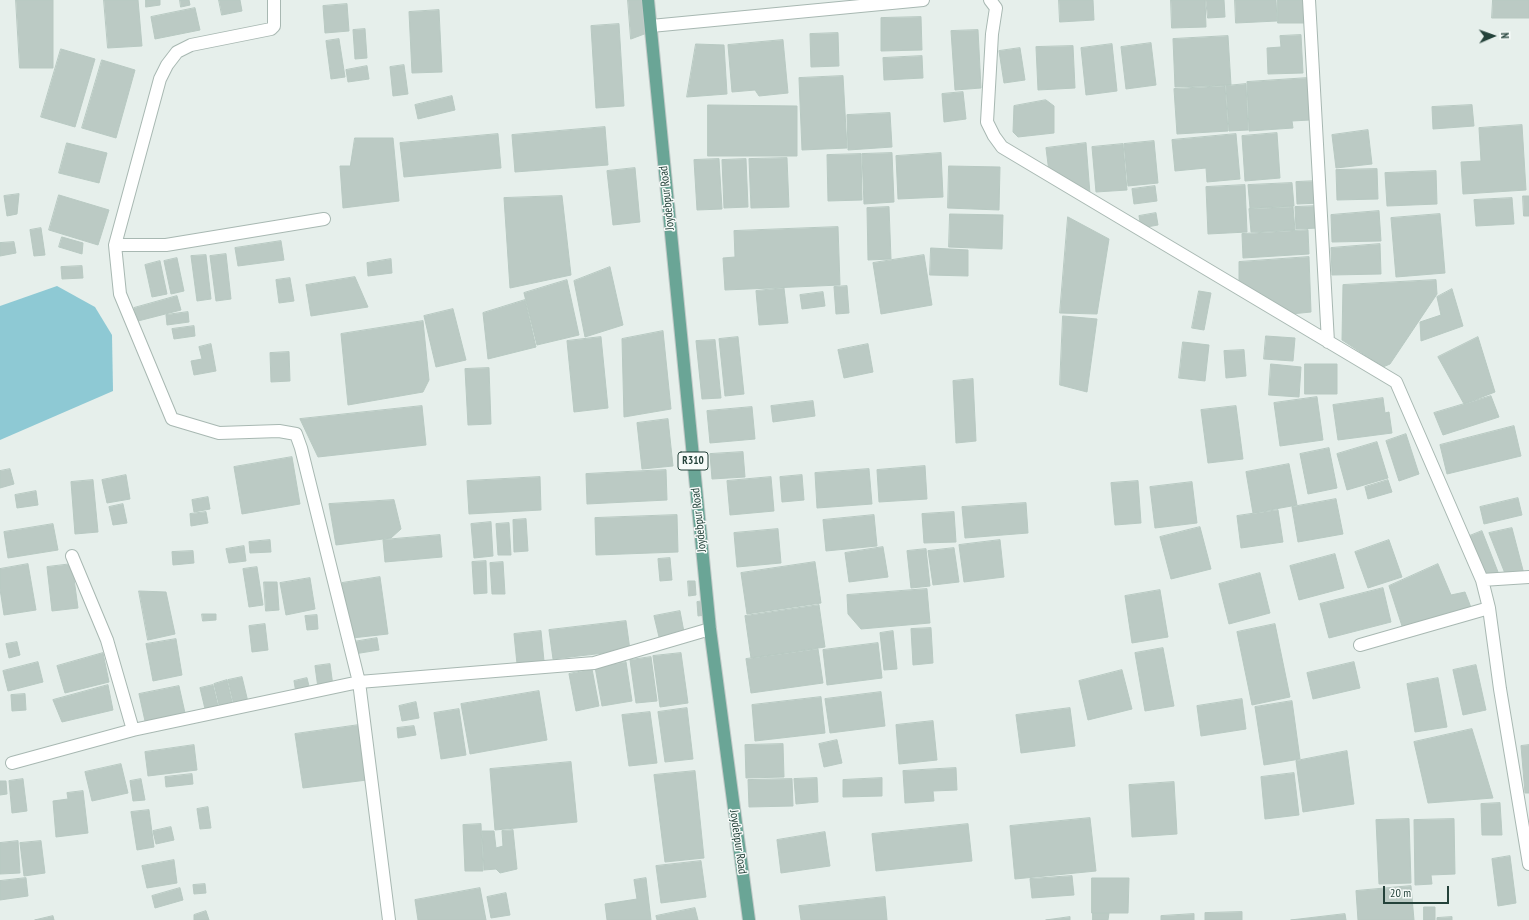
<!DOCTYPE html>
<html>
<head>
<meta charset="utf-8">
<style>
	body { margin:0 }
	#map { position:relative; width:1529px; height:920px; overflow:hidden; background:#e6efeb; font-family:"PT Sans Narrow",sans-serif }
	canvas { display:block }
	.north { position:absolute; left:1473px; top:16px; width:40px; height:40px; -webkit-text-stroke:3px #f7fbf9; paint-order:stroke; rotate:88deg; font-size:11px; font-weight:700; line-height:16px; text-align:center; color:#24423a }
	.north::after { content:''; display:block; margin:auto; width:14px; height:18px; background:#24423a; clip-path:polygon(50% 0,100% 100%,50% 72%,0 100%) }
	.scale { position:absolute; left:1383px; top:886px; width:66px; height:18px; box-sizing:border-box; border:2px solid #24423a; border-top:0; padding-left:5px; font-size:12px; line-height:14px; white-space:nowrap; color:#24423a; -webkit-text-stroke:3px #f7fbf9; paint-order:stroke }
</style>
</head>
<body>
<div id="map">
<canvas width="1529" height="920"></canvas>
<div class="north">N</div>
<div class="scale">20 m</div>
</div>
<script>
const c = document.querySelector('canvas').getContext('2d');
c.lineJoin = 'round';
function fill(path, color) { c.fillStyle = color; c.fill(path, 'evenodd'); }
function trace(path, color, width, dash) { c.strokeStyle = color; c.lineWidth = width; c.lineCap = dash ? 'butt' : 'round'; c.setLineDash(dash || []); c.stroke(path); }
function write(font, color, halo, rows, align = 'center') {
  c.font = font + ' "PT Sans Narrow",sans-serif'; c.lineWidth = 3; c.setLineDash([]); c.textBaseline = 'middle'; c.strokeStyle = halo; c.fillStyle = color; for (const [text, x, y, turn = 0] of rows) {
    c.save(); c.translate(x, y); c.rotate((+turn || 0) * Math.PI / 180); c.textAlign = isNaN(turn) ? turn : align; if (halo) c.strokeText(text, 0, 0); c.fillText(text, 0, 0); c.restore();
  }
}
const water = new Path2D(`
	M57,286L95,307L112,335L113,391L0,440V306Z`);
const building = new Path2D(`
	M16,0H53V68H20Z
	M104,0H138L142,46L108,48Z
	M146,0H160V5L146,7Z
	M180,0H189L190,5L181,7Z
	M219,0H240L242,11L222,15Z
	M628,0H644L647,33L631,39Z
	M1059,0H1093L1094,20L1060,22Z
	M1171,0H1205L1206,27L1172,28Z
	M1206,0H1224L1225,17L1208,18Z
	M1235,0H1276L1277,21L1236,23Z
	M1278,0H1307L1308,23H1278Z
	M1493,0H1529V18H1492Z
	M347,4L349,31L325,33L323,6Z
	M195,8L200,30L155,39L151,17Z
	M439,10L442,72L412,73L409,12Z
	M921,17L922,50L881,51V18Z
	M619,24L624,106L596,108L591,26Z
	M365,29L367,58L355,59L353,30Z
	M978,30L981,88L955,90L951,31Z
	M838,33L839,66L811,67L810,34Z
	M1301,35L1303,73L1268,74L1267,48L1281,47L1280,36Z
	M1228,36L1231,85L1175,87L1173,39Z
	M339,39L345,77L331,79L326,41Z
	M783,40L788,93L759,96L755,90L732,92L728,45Z
	M1151,43L1156,85L1126,89L1121,47Z
	M696,44L724,45L727,94L687,97Z
	M1112,44L1117,91L1086,95L1081,48Z
	M1073,46L1075,88L1038,90L1036,47Z
	M1020,48L1025,80L1004,83L999,51Z
	M61,49L95,59L75,127L41,117Z
	M922,56L923,78L884,80L883,58Z
	M102,60L135,70L116,138L82,128Z
	M404,65L408,94L393,96L390,67Z
	M367,66L369,79L348,82L346,70Z
	M843,76L847,148L802,150L799,78Z
	M1308,78L1310,120L1292,121L1293,128L1249,131L1247,82Z
	M1246,84L1248,130L1229,131L1226,86Z
	M1225,86L1228,131L1177,134L1174,89Z
	M963,92L966,119L944,122L942,94Z
	M452,96L455,110L418,119L415,105Z
	M1046,100L1054,106V133L1018,137L1013,132L1014,106Z
	M708,105L797,106V156H708Z
	M1472,105L1474,126L1433,129L1432,107Z
	M890,113L892,147L848,150L847,115Z
	M1522,125L1526,190L1463,194L1461,162L1481,161L1479,128Z
	M605,127L608,165L515,172L512,135Z
	M1368,130L1372,164L1336,168L1332,135Z
	M1277,133L1280,178L1245,181L1242,136Z
	M498,134L501,168L404,177L400,143Z
	M1236,134L1240,179L1207,182L1206,168L1175,171L1172,140Z
	M355,138H393L399,201L343,208L340,166H350Z
	M1154,141L1158,183L1128,186L1124,144Z
	M67,143L107,153L99,183L59,173Z
	M1086,143L1090,194L1049,172L1046,148Z
	M1123,144L1127,190L1096,192L1092,147Z
	M892,153L894,202L864,204L862,154Z
	M941,153L943,197L898,199L896,156Z
	M861,154L862,200L828,201L827,155Z
	M787,158L789,207L751,208L749,159Z
	M719,159L722,209L697,210L694,160Z
	M746,159L748,207L724,208L722,160Z
	M949,166L1000,167L999,210L948,208Z
	M635,168L640,222L613,225L607,171Z
	M1377,169L1378,199L1337,200L1336,170Z
	M1436,171L1437,204L1387,206L1385,173Z
	M1318,181L1320,203L1297,204L1296,182Z
	M1292,183L1294,206L1250,208L1248,185Z
	M1245,185L1247,232L1208,234L1206,187Z
	M1155,186L1157,201L1134,204L1132,189Z
	M19,194L17,214L7,216L4,196Z
	M59,195L109,210L98,245L49,230Z
	M562,196L571,275L510,288L504,198Z
	M1523,196H1529V216H1524Z
	M1512,198L1514,224L1476,226L1474,200Z
	M1318,206L1319,228L1296,229L1295,207Z
	M889,207L891,259L868,260L867,208Z
	M1293,207L1295,230L1251,232L1249,209Z
	M1379,211L1381,241L1332,242L1331,215Z
	M1156,213L1158,225L1141,228L1139,216Z
	M950,214L1003,215L1002,249L949,247Z
	M1440,214L1445,273L1396,277L1391,218Z
	M1068,217L1109,239L1097,314L1060,313Z
	M838,227L840,285L725,290L723,258L735,257L734,231Z
	M41,228L45,255L34,256L30,230Z
	M1308,230L1309,254L1243,258L1242,234Z
	M62,237L83,243L82,254L59,247Z
	M281,241L284,260L238,266L235,248Z
	M14,242L16,253L0,256V243Z
	M1380,244L1381,274L1332,275L1331,248Z
	M931,248L968,250V276L930,275Z
	M226,254L231,299L216,301L210,256Z
	M206,255L211,299L197,301L191,256Z
	M924,255L932,305L881,314L873,263Z
	M1309,257L1311,312L1291,314L1239,285V262Z
	M177,258L184,291L171,294L164,261Z
	M391,259L392,273L368,276L367,263Z
	M160,261L167,294L152,297L145,265Z
	M82,266L83,278L62,279L61,267Z
	M610,267L623,325L585,337L574,281Z
	M355,277L368,307L311,316L306,285Z
	M290,278L294,301L279,303L276,280Z
	M567,280L579,335L537,345L524,293Z
	M1436,280L1437,294L1390,364L1383,367L1342,340L1343,285Z
	M847,286L849,313L836,314L834,287Z
	M784,288L788,323L759,325L756,291Z
	M1452,289L1463,326L1421,341L1420,322L1441,315L1437,297Z
	M1199,291L1211,293L1204,330L1192,328Z
	M823,292L825,306L802,309L800,295Z
	M177,296L181,310L138,321L134,308Z
	M525,300L536,347L488,359L483,313Z
	M453,309L466,360L436,367L424,316Z
	M188,312L189,322L167,325L166,315Z
	M1063,316L1097,319L1087,392L1060,385Z
	M423,321L429,380L423,392L348,405L341,334Z
	M194,326L195,336L174,339L172,329Z
	M663,331L671,409L624,417L622,339Z
	M1266,336L1295,338L1293,361L1264,359Z
	M601,337L608,408L574,412L567,341Z
	M738,337L744,394L725,396L719,339Z
	M1478,337L1495,392L1464,404L1438,357Z
	M715,340L721,398L702,399L696,341Z
	M1183,342L1209,345L1205,381L1179,378Z
	M211,344L216,371L194,375L191,361L202,359L199,347Z
	M868,344L873,372L844,378L838,350Z
	M1244,350L1246,376L1226,378L1224,351Z
	M289,352L290,381L271,382L270,353Z
	M1271,364L1301,367L1299,397L1269,395Z
	M1305,364H1337V394H1305Z
	M489,368L491,424L468,425L465,369Z
	M973,379L976,441L956,443L953,381Z
	M1491,396L1499,417L1443,435L1434,413Z
	M1317,397L1323,440L1280,446L1274,403Z
	M1383,398L1385,413L1389,412L1392,433L1338,440L1333,405Z
	M813,401L815,416L773,422L771,406Z
	M422,406L426,445L318,457L300,419Z
	M1236,406L1243,459L1208,463L1201,410Z
	M752,407L755,439L710,443L707,411Z
	M668,419L673,466L642,469L637,423Z
	M1514,426L1521,456L1447,474L1440,445Z
	M1406,434L1419,474L1399,481L1386,441Z
	M1377,442L1388,478L1347,490L1337,454Z
	M1329,448L1337,488L1308,494L1300,454Z
	M743,452L745,477L712,479L710,454Z
	M292,457L300,504L242,514L234,467Z
	M1289,464L1297,505L1253,513L1246,472Z
	M925,466L927,499L879,502L877,470Z
	M10,469L14,484L0,488V471Z
	M869,469L872,504L817,508L815,473Z
	M666,470L667,500L587,504L586,474Z
	M126,475L130,499L107,503L102,480Z
	M802,475L804,500L782,502L780,477Z
	M540,477L541,510L469,514L467,481Z
	M771,477L774,511L730,515L727,481Z
	M93,480L98,532L75,534L71,482Z
	M1388,480L1392,492L1368,499L1365,487Z
	M1138,481L1141,523L1115,525L1111,483Z
	M1192,482L1197,523L1155,528L1150,487Z
	M36,491L38,505L17,508L15,495Z
	M208,497L210,509L194,512L192,500Z
	M1518,498L1522,515L1484,524L1480,507Z
	M1336,499L1343,534L1298,542L1292,507Z
	M394,500L401,529L391,538L336,545L329,504Z
	M1026,503L1028,533L965,538L962,507Z
	M123,504L127,523L113,525L109,507Z
	M1278,510L1283,542L1241,548L1237,516Z
	M206,512L208,523L191,526L190,514Z
	M954,512L956,542L924,543L922,514Z
	M677,515L678,552L596,555L595,518Z
	M874,515L877,546L826,551L823,520Z
	M526,519L528,551L514,552L513,520Z
	M491,522L493,556L474,558L471,524Z
	M509,523L511,555H498L496,524Z
	M53,524L58,550L8,558L4,532Z
	M1200,527L1211,569L1171,579L1160,537Z
	M1512,528L1524,574L1506,576L1489,533Z
	M778,529L781,563L737,567L734,533Z
	M1482,531L1498,572L1483,578L1467,537Z
	M440,535L442,557L385,562L383,540Z
	M270,540L271,552L250,553L249,542Z
	M1000,540L1004,577L964,582L959,545Z
	M1389,540L1402,577L1368,588L1355,552Z
	M244,546L246,561L229,563L226,549Z
	M883,547L888,577L849,582L845,553Z
	M954,548L959,582L933,585L928,551Z
	M926,549L930,586L911,588L907,551Z
	M193,551L194,563L173,565L172,552Z
	M1335,554L1344,588L1299,600L1290,566Z
	M670,558L672,580L660,581L658,559Z
	M486,561L487,593L474,594L472,562Z
	M503,562L505,594H492L490,563Z
	M815,562L821,603L747,614L741,573Z
	M28,564L36,610L4,615L0,589V569Z
	M72,564L78,608L52,611L47,567Z
	M1438,564L1451,595L1465,592L1472,610L1403,629L1389,586Z
	M257,567L263,605L249,607L243,569Z
	M1260,573L1270,613L1229,624L1219,584Z
	M380,577L388,634L352,638L342,583Z
	M310,578L315,609L286,615L280,583Z
	M688,581H695L696,595L689,596Z
	M264,582H277L279,610L266,611Z
	M1383,588L1391,622L1329,638L1320,604Z
	M927,589L930,623L861,629L848,614L847,595Z
	M1160,590L1168,637L1132,643L1125,596Z
	M139,591L166,592L175,634L148,640Z
	M704,601L705,615L698,616L697,602Z
	M819,605L825,647L751,658L745,616Z
	M680,611L684,632L659,637L654,616Z
	M202,614H216V620L203,621Z
	M317,615L318,629L307,630L305,616Z
	M626,621L630,650L553,659L549,630Z
	M265,624L268,650L252,652L249,626Z
	M1275,624L1290,697L1252,705L1237,632Z
	M931,628L933,663L913,665L911,629Z
	M541,631L544,661L517,664L514,634Z
	M893,631L897,669L884,670L880,633Z
	M377,638L379,650L354,654L353,642Z
	M176,639L182,675L153,681L146,644Z
	M17,642L20,655L9,658L6,644Z
	M878,643L882,678L827,685L823,650Z
	M1163,648L1174,706L1145,711L1135,653Z
	M818,649L823,683L751,693L746,659Z
	M103,653L109,682L65,693L57,666Z
	M681,653L688,703L660,707L653,656Z
	M651,657L657,701L636,703L630,660Z
	M38,662L43,682L8,691L3,671Z
	M626,662L632,701L602,706L595,667Z
	M1354,662L1360,688L1313,699L1307,673Z
	M330,664L333,686L318,688L315,666Z
	M1476,665L1486,710L1463,715L1453,670Z
	M592,669L599,706L576,711L569,674Z
	M1122,670L1132,709L1088,720L1079,681Z
	M242,677L248,702L234,705L228,680Z
	M307,678L310,690L296,693L294,681Z
	M1438,678L1447,727L1415,732L1407,684Z
	M227,680L233,706L220,709L214,684Z
	M108,685L113,710L62,722L53,700Z
	M213,685L219,710L206,713L200,688Z
	M179,686L185,713L145,721L139,694Z
	M539,691L547,740L470,754L461,704Z
	M881,692L885,726L830,733L825,699Z
	M25,694L26,710L12,711L11,695Z
	M821,697L825,733L755,741L752,705Z
	M1242,699L1246,729L1201,736L1197,706Z
	M1292,701L1300,759L1264,765L1255,707Z
	M416,702L419,718L402,721L399,706Z
	M687,708L693,759L665,762L658,712Z
	M1070,708L1075,746L1021,753L1016,715Z
	M459,709L466,755L441,759L434,713Z
	M650,712L657,763L629,766L622,715Z
	M933,721L937,760L899,764L896,725Z
	M359,725L367,780L303,788L295,734Z
	M414,726L416,735L398,738L397,728Z
	M1472,729L1493,798L1428,803L1414,742Z
	M837,740L842,763L824,767L819,744Z
	M783,744L784,777L746,778L745,745Z
	M194,745L197,770L148,776L145,752Z
	M1529,745V793H1525L1521,746Z
	M1347,751L1354,804L1303,812L1296,761Z
	M571,762L577,822L495,830L490,769Z
	M121,764L128,793L92,801L85,772Z
	M956,768L957,790L933,791L934,801L905,803L903,771Z
	M695,771L704,858L665,862L654,775Z
	M1294,773L1299,815L1265,819L1261,777Z
	M192,774L193,784L166,787L165,777Z
	M817,778L818,802L796,804L794,779Z
	M882,778V796L843,797V780Z
	M23,779L27,811L12,813L9,781Z
	M141,779L145,800L133,801L130,781Z
	M792,779L793,806L749,807L748,780Z
	M0,781H6L7,794L0,795Z
	M1174,782L1177,834L1132,837L1129,785Z
	M83,791L88,833L56,837L53,801L68,799L67,793Z
	M1500,803L1502,835H1482L1481,804Z
	M208,807L211,828L200,829L197,809Z
	M149,810L154,847L137,850L131,812Z
	M1090,818L1096,871L1015,879L1010,826Z
	M1409,819L1411,883L1379,884L1376,820Z
	M1454,819L1455,874L1431,875L1432,884L1415,885L1414,820Z
	M481,824L483,871H465L463,825Z
	M968,824L972,861L876,871L872,834Z
	M171,827L174,840L156,844L153,831Z
	M513,830L517,869L500,873L496,869L484,870L482,831H494L496,848L503,846L502,831Z
	M825,832L830,866L781,873L777,840Z
	M18,841L20,873L0,874V843Z
	M41,841L45,873L24,876L20,843Z
	M1510,856L1516,903L1498,906L1492,859Z
	M174,860L177,883L147,888L142,866Z
	M701,861L706,897L661,903L656,866Z
	M1072,876L1074,895L1032,898L1030,879Z
	M26,878L28,896L0,900V881Z
	M646,878L651,920H607L605,904L637,899L634,880Z
	M1092,878H1129L1128,913H1092Z
	M205,884L206,893L194,894L193,885Z
	M1411,886L1414,920H1358L1356,891Z
	M180,888L183,900L155,908L152,896Z
	M480,888L486,920H418L415,900Z
	M506,893L510,915L491,918L487,897Z
	M885,897L887,920H801L799,906Z
	M1424,907H1435V920H1424Z
	M695,908L698,920H657L656,916Z
	M206,911L209,920H194V915Z
	M1242,912V920H1205V913Z
	M1093,913H1109L1108,920H1093Z
	M1194,914V920H1161V916Z
	M1345,914L1346,920H1291Z
	M53,916L54,920H35Z
	M1070,917V920H1046Z
	M1452,917V920H1437V918Z`);
const minor = new Path2D(`
	M990,0L996,8L992,34L987,122L994,136L1002,147L1396,382L1482,580L1489,608L1500,689L1529,864
	M1309,0L1328,342
	M651,26L923,0
	M324,219L166,245H115L120,294L172,419L219,433L279,431L296,434L301,448L359,682L389,920
	M115,245L160,79L167,65L177,52L191,45L271,29L274,26V0
	M72,556L107,640L133,730
	M1482,580L1529,577
	M1360,645L1489,608
	M12,763L133,730L359,682L594,663L710,629`);
const primary = new Path2D(`
	M648,0L710,629L749,920`);
const shields = [
	[693,461,30]
];
const shieldNames = [
	["R310",693,461]
];
const streetNames = [
	["Joydebpur Road",667,198,-96],
	["Joydebpur Road",699,520,-96],
	["Joydebpur Road",738,842,82]
];
fill(water, '#8ec9d4');
fill(building, '#bbcac4');
trace(building, '#b8c9c2', 1);
trace(minor, '#a8b8b2', 14);
trace(primary, '#c2cac8', 14);
trace(minor, '#fff', 12);
trace(primary, '#6aa596', 12);
for (const [x, y, w] of shields) { const box = new Path2D(); box.roundRect(x - w / 2, y - 9, w, 18, 3); c.fillStyle = '#f7fbf9'; c.fill(box); trace(box, '#24423a', 1); }
write('bold 11px', '#24423a', null, shieldNames);
write('12px', '#24423a', '#f7fbf9', streetNames);
</script>
</body>
</html>
